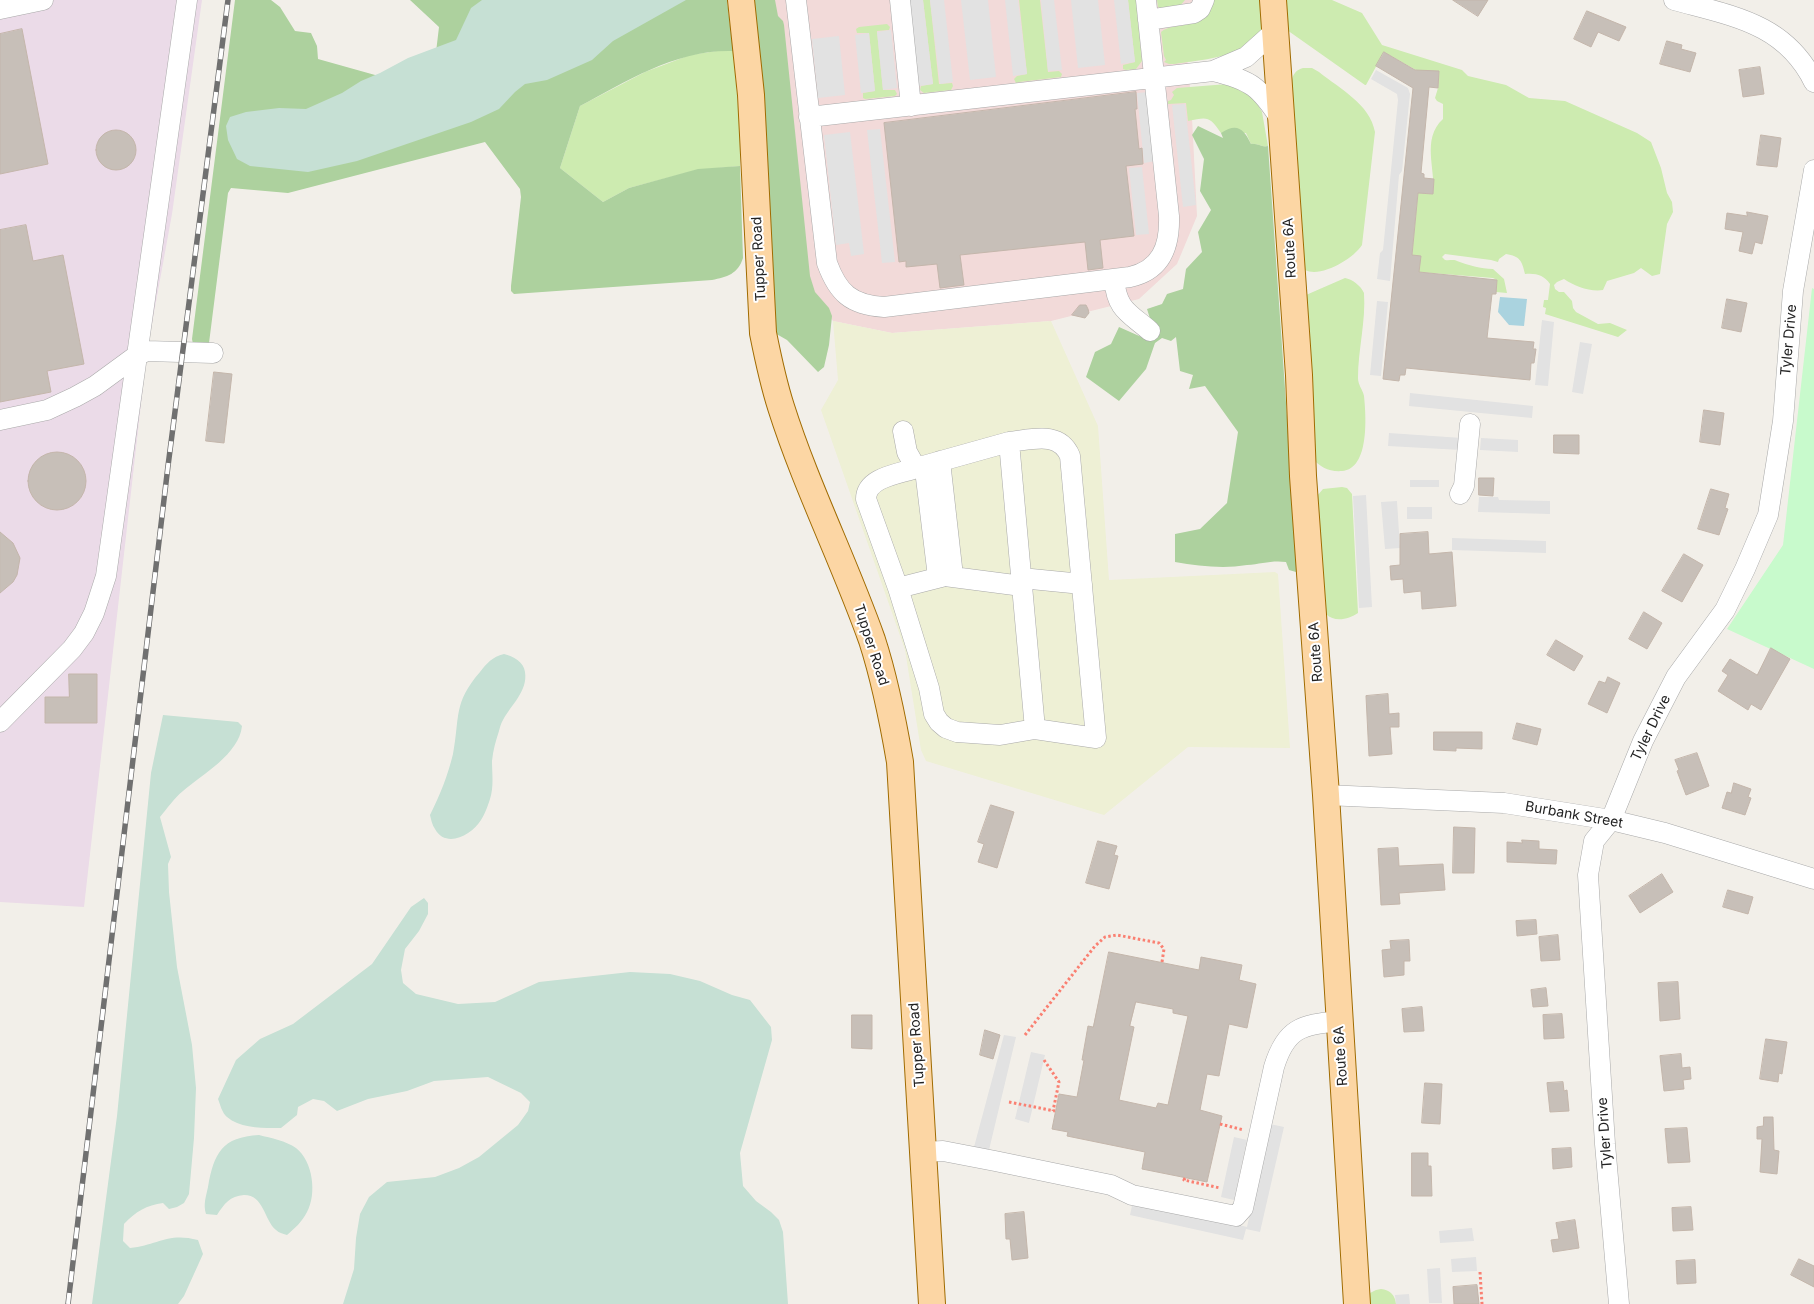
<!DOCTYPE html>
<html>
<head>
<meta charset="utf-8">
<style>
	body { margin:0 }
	canvas { display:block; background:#f2efe9 }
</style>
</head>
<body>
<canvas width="1814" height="1304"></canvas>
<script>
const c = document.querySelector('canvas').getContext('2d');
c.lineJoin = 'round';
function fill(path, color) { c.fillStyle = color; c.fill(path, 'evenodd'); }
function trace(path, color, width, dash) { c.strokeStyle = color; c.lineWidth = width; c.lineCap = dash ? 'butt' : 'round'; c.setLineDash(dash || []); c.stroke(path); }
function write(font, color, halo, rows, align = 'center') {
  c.font = font + ' Inter,sans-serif'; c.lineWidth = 4; c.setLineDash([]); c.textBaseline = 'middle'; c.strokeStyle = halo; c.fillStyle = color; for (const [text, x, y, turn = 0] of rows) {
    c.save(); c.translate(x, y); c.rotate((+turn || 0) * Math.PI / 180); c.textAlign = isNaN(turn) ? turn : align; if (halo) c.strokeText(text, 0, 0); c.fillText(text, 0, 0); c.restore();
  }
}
const commercial = new Path2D(`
	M765,0H1220L1185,35L1191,98L1197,216L1177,264L1139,299L1051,321L892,333L833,321L802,273Z`);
const industrial = new Path2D(`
	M0,0H202L172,214L147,351L84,907L0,902Z`);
const farmland = new Path2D(`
	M833,321L892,333L1051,321L1098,426L1109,580L1275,572L1278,574L1290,748L1188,747L1104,815L926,761L921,750L905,650L821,410L838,380Z`);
const grass = new Path2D(`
	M923,0H930L939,84L952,83L953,86L951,90L924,93L920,90L921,86L933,84Z
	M1019,0H1040L1048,72L1059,71L1062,74L1061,77L1019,82L1016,83L1014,79L1017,76L1027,74Z
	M1128,0H1136L1142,61L1136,69L1126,70L1123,69V65L1135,62Z
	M1157,0H1185L1179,7L1162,9L1158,7Z
	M1209,0H1263C1263,9 1264,19 1262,28C1254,57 1199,60 1174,64H1169L1164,62L1166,60L1164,56L1161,32C1168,26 1176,27 1184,25C1197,22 1203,10 1209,0Z
	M1284,0H1332L1362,13L1382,45L1462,70L1468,76L1506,85L1529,98L1565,101L1637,133L1651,142L1661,168L1667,193L1672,202L1673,212L1667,224L1660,274L1652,276L1641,268L1634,273L1607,281L1603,290C1590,292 1574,286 1564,279L1557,282L1554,285L1555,289L1559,292H1564L1572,301L1573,308L1576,312L1598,324L1610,323L1627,330L1618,337L1545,314L1546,308L1543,307L1544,300H1548L1550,284C1544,275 1536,273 1525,274C1522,261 1520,256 1506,254L1499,259L1498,262L1491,260L1445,254L1442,257L1445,260C1449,261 1454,259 1457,261C1468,265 1481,269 1493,269L1504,279L1507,293L1496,292L1497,280L1493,278L1419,272L1412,255L1418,193L1433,194C1436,169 1421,139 1443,119V104L1437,101L1435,98L1438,88L1439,71L1430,78L1384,52L1366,85H1365L1287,30Z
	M887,24L890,27L889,30L877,31L883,90H895L897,94L895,96L865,99L863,98V93L875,91L869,33H857L856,29L859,27Z
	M723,50L733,51L740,128V166L697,170L629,188L603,202L560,168L580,106L645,72L690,55Z
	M1303,68H1312L1319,72C1340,89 1370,104 1375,132L1362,245C1353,259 1321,278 1305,270L1291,94C1292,82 1290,72 1303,68Z
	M1228,84L1254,98L1262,112L1268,146C1262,148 1258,143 1251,144L1246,133H1221C1209,116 1208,117 1188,121L1186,103L1168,104V101L1171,100L1174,95L1172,92L1177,88Z
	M1345,278C1352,279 1361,286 1364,293C1366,321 1358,350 1358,378C1358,385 1363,390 1364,396C1366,415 1370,469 1342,471C1329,472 1320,467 1312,458L1306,295Z
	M1342,487L1347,488L1352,494L1358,613C1349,619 1335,623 1326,614L1317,496L1323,489Z
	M1381,1289C1390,1290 1395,1295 1396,1304H1366L1368,1294L1376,1290Z`);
const forest = new Path2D(`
	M235,0H271L280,7L295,31L311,33L317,46L318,59L400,82L434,69L439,27L410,0H727L733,51C677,49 627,81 580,106L560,168L603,202L629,188L698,169L740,166L743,258C738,274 727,277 712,280L514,294L511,291V286L521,197L520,189L485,142L288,193L231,188L228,193L209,343L206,345L193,344L192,339Z
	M750,0H775L778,16L783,21L784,25L810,276L815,292L829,308L832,316L829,345L824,367L818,372L787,340L773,332Z
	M1198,126L1223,138L1221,133C1237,122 1244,129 1251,144C1258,143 1262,148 1268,146L1297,560L1296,572L1289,570L1286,562C1272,560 1261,564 1247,565C1223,569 1199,566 1175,562V534L1200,529L1227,503L1238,432L1205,386L1189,389L1193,375L1180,371L1176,337L1171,341L1162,338L1155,343L1146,369L1119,401L1086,377L1095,352L1111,344L1119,327L1146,339L1153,328L1147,309L1162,304L1167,294L1183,289L1186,269L1202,252L1198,232L1211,210L1200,191L1204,159L1192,135Z`);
const wetland = new Path2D(`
	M482,0H686L613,41L592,60L547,80L525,84L515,92L499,109L471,122L357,161L308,172L250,166L237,159L228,140L226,126L230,117L246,112L279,108L306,109L342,93L361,81L380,73L408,58L456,40L471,8Z
	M504,654C513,656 524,662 525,672C528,691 511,705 503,720C501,723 500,727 499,731C496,740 493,750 492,761C492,774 494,786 490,799C488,805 485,814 481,820C472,835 446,849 435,829C432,825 431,819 430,815C440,795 448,775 453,754C460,717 453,703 480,672C487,663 492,657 504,654Z
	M163,715L238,722L242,726C239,754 203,774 183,791C174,798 167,809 160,817L171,857L168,864L169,892L177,967L192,1045L196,1088L194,1138L189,1194L184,1203L177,1207L169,1209L163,1203C147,1205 135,1212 124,1224L123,1241L130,1248C158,1245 168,1232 198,1240L203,1254L184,1296L178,1304H92L117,1116L151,773Z
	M424,898L428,903V914L419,931L405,949L401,970L403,983L416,994L458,1004L495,1002L539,982L630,972L670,974L700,981L732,995L750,1000L771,1027L772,1040L740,1153L743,1186L756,1201L771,1212L779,1220L783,1232L788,1304H343L354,1269L356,1238L360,1214L369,1197L387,1182L435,1177L459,1168L479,1157L518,1125L528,1111L530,1102L521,1093L488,1077L434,1081L407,1091L368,1099L337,1111L324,1101L313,1099L298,1107L297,1115L281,1128C264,1128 241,1129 227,1117C222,1113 220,1104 218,1099L236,1060L260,1039L293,1024L372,964L411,907Z
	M259,1135C271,1138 286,1141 296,1148C313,1161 317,1194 307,1212C302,1222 295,1228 287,1235C284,1234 279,1233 276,1230C264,1220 264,1195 244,1195C230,1196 224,1204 217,1215L206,1214C203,1204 206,1197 208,1187C214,1153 222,1137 259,1135Z`);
const park = new Path2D(`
	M1812,288L1814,289V669L1727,629L1783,545Z`);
const parking = new Path2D(`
	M909,0H923L933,84L919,86Z
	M930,0H944L953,82L940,84Z
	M961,0H988L996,77L970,80Z
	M1005,0H1018L1027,74L1013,76Z
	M1041,0H1054L1062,70L1048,71Z
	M1071,0H1098L1105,65L1078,68Z
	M1114,0H1128L1135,62L1121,64Z
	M891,30L897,88L883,90L877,32Z
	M869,33L875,91L861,93L855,35Z
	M839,36L845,95L818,98L812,39Z
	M1376,70L1408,88L1410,94L1402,171L1399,175L1390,281L1377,279L1380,253L1383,250L1398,100L1397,94L1371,79Z
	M1149,92L1156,161L1144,163L1137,93Z
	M1185,104L1196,205L1183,207L1172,105Z
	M880,129L895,262L882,263L867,130Z
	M850,132L864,254L851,256L849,243L836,245L824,135Z
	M1142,167L1149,234L1136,235L1129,168Z
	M1377,301L1388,302L1381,376L1370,375Z
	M1542,320L1554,322L1548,386L1535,385Z
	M1580,342L1592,344L1583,394L1572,392Z
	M1410,393L1533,406L1532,418L1409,406Z
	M1389,433L1462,438L1461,450L1388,446Z
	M1481,438L1518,440V452L1480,450Z
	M1410,480H1439V487H1410Z
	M1366,495L1372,607L1359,608L1353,496Z
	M1479,497H1498L1499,500L1550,501V514L1478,512Z
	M1397,501L1400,548L1385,549L1381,502Z
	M1407,507H1432V519H1407Z
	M1452,538L1546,541V553L1452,550Z
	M1004,1035L1016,1037L989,1150L974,1147Z
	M1031,1052L1045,1055L1029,1123L1015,1119Z
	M1270,1124L1284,1127L1260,1232L1246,1229L1243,1240L1130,1215L1133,1201L1247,1227Z
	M1234,1137L1247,1140L1234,1200L1221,1197Z
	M1472,1228L1474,1241L1440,1243L1439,1231Z
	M1476,1257L1477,1271L1452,1272L1451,1259Z
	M1440,1268L1442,1303H1429L1427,1269Z
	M1409,1294L1410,1304H1396L1395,1295Z`);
const water = new Path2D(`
	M1500,297L1527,299L1524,326L1509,325L1498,312Z`);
const building = new Path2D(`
	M1453,0H1488L1478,16Z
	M1587,11L1626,27L1619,41L1598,32L1591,47L1574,39Z
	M22,29L48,164L0,174V34Z
	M1667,41L1682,45L1681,49L1696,53L1690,72L1660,64Z
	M1384,52L1415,70L1439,71L1438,88L1429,87L1421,173L1424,174V178L1434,179L1433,194L1418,193L1412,255L1421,256L1419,272L1497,280L1496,294H1492L1487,338L1534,342L1533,349H1536L1534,363H1531L1530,380L1406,368L1405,375H1400L1399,381L1383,379L1413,88L1376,66Z
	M1760,67L1764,94L1743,97L1739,70Z
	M1136,92L1137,109H1135L1139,149L1142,148L1143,164L1126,166L1134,236L1100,240L1103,268L1088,270L1085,242L960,255L964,285L940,288L937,264L906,267V261L899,262L884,123Z
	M96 150a20 20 0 1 1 40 0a20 20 0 1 1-40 0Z
	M1761,135L1781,138L1777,167L1757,165Z
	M1747,212L1768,216L1762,244L1755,242L1752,254L1739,251L1743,232L1725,229L1727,213L1747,216Z
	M26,225L33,261L63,255L84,364L47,371L51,392L0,402V230Z
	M1727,299L1747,303L1741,332L1722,328Z
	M1080,305H1086L1088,309L1089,313L1085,318L1072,315Z
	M214,372L232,374L224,443L206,441Z
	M1704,410L1724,413L1720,445L1700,442Z
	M1554,435H1579V454L1554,453Z
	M28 481a29 29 0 1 1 58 0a29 29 0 1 1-58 0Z
	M1479,478H1494L1493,496L1479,495Z
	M1711,489L1729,494L1725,508L1728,509L1719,535L1698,529Z
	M0,532L13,543L20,558L17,575L13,582L0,593Z
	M1428,532L1429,554L1452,552L1456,606L1422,609L1421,591L1404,593L1403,579L1391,580L1390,566L1400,565V534Z
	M1684,554L1703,565L1682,602L1662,591Z
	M1644,612L1662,623L1647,649L1629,639Z
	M1556,640L1583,656L1574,671L1547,655Z
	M1771,648L1790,659L1761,710L1751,704L1748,710L1718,691L1728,675L1722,671L1730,659L1757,675Z
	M69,674H97V723H45V697H69Z
	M1608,677L1620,683L1607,713L1588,704L1599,681L1605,683Z
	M1388,694L1389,714L1399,713V727H1390L1392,754L1369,756L1366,696Z
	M1517,723L1541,729L1537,745L1513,739Z
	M1434,732H1482V749L1456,748V751L1434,750Z
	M1697,753L1709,786L1686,795L1677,771L1679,770L1675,760Z
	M1734,783L1751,789L1748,797L1751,798L1745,815L1722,808L1727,792L1731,793Z
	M991,805L1014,812L997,868L978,862L984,844L978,842Z
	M1454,827L1475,828L1474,873H1453Z
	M1522,840L1539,841V849L1557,850L1556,864L1507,862V842L1522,843Z
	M1098,841L1117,846L1114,855L1118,856L1109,889L1086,883Z
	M1398,848L1399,866L1443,864L1445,890L1399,893L1400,904L1381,905L1378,849Z
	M1662,874L1673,892L1640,913L1629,896Z
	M1728,890L1753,897L1748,914L1723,907Z
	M1536,920L1537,934L1517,936L1516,921Z
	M1558,935L1560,960L1541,961L1539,937Z
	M1409,940L1410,961H1404V975L1384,977L1382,950L1391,949L1390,941Z
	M1109,952L1199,970L1201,957L1242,965L1239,980L1256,984L1247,1028L1229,1024L1219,1076L1207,1074L1200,1110L1222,1116L1207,1182L1142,1169L1145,1152L1067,1136L1068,1132L1052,1129L1059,1094L1077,1097L1084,1060H1082L1088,1026L1093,1027ZM1136,1002L1173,1009V1013L1188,1016L1168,1105L1158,1103L1156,1108L1119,1100L1134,1027L1130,1026Z
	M1678,982L1680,1019L1660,1021L1658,983Z
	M1546,988L1548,1006L1533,1007L1531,990Z
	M1422,1007L1424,1031L1404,1032L1402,1009Z
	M1562,1014L1564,1038L1544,1039L1543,1015Z
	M852,1015H872V1049L852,1048Z
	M985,1030L1000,1035L993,1059L980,1055Z
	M1766,1039L1787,1042L1782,1074L1779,1073L1778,1082L1760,1079Z
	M1681,1054L1682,1068L1690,1067L1691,1079L1683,1080L1684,1089L1664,1091L1660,1056Z
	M1563,1082L1564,1091L1567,1090L1569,1111L1550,1112L1547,1083Z
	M1425,1083L1442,1084L1440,1124L1422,1123Z
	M1764,1117H1773L1774,1150L1779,1151L1777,1174L1760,1172L1762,1139H1757V1127L1763,1126Z
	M1687,1128L1690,1162L1668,1163L1665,1129Z
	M1571,1148L1572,1167L1553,1169L1552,1149Z
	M1412,1153H1428V1166H1431L1432,1196H1412Z
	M1691,1207L1693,1230L1673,1231L1672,1208Z
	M1024,1212L1028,1258L1012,1260L1010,1239H1006L1005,1214Z
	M1575,1220L1579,1248L1553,1252L1551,1240L1559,1239L1556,1223Z
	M1799,1259L1814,1266V1287L1791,1275Z
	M1695,1260L1696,1283L1677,1284L1676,1261Z
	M1477,1285L1479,1304H1454L1453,1287Z`);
const path = new Path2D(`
	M1025,1035L1095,946L1105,937L1117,935L1159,943L1164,949L1162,962
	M1044,1060L1059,1082L1053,1111
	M1009,1102L1055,1111
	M1220,1124L1244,1130
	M1185,1178L1184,1180L1220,1188
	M1480,1272L1482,1304`);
const minor = new Path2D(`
	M796,0L827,263C838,293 851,305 884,307L1130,277C1161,270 1170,247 1169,216L1146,0
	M900,0L911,106
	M1674,0C1732,16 1785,23 1814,82
	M0,9L43,0
	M1148,20L1194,13L1200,9L1204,0
	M1275,31L1246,57L1213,71C1251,80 1260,87 1281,120
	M809,117L1213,71
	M1114,279C1117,310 1128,312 1150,331
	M0,420L47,410L75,397L95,386L136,356L147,351L213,353
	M903,431L907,452L916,468L1009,442L1022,586L945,576L898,588L866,499C866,477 899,474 916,468
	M1009,442C1031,440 1059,430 1070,456L1096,738L1035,729L1022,586
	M940,461L953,576
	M920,466L925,472L926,478L938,577
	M1460,494L1464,486L1470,424
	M1021,578L1082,584
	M898,588L929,688L934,714L939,722L946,728L957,732L1000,735L1035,729
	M0,722L72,649L84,633L94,613L106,576L187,0
	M1326,795L1504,803L1611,820L1665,833L1814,879
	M924,1152L943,1151L995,1161L1111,1185L1132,1195L1236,1216L1243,1208L1274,1067C1286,1028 1301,1025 1339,1021
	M1619,1304L1605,1144L1588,875L1594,841L1611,820L1643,741L1676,677L1725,610L1745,569L1768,515L1783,421L1793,291L1814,170`);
const major = new Path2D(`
	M741,0L751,95L763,333C768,358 773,382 781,407C806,486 844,561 872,640C885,680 893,721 900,762L932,1304
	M1273,0L1299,375L1303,476L1326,795L1357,1304`);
const rail = new Path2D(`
	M68,1304L168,466L228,0`);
const streetNames = [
	["Route 6A",1290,248,-93],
	["Tupper Road",759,259,-93],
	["Tyler Drive",1789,340,-85],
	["Tupper Road",871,645,72],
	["Route 6A",1316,652,-94],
	["Tyler Drive",1651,728,-64],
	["Burbank Street",1574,815,10],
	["Tupper Road",917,1045,-94],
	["Route 6A",1341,1056,-94],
	["Tyler Drive",1605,1133,-94]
];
fill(commercial, '#f2dad9');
fill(industrial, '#ebdbe8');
fill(farmland, '#eef0d5');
fill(grass, '#cdebb0');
fill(forest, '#add19e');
fill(wetland, '#c6e0d4');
fill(park, '#c8facc');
fill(parking, '#e2e2e2');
fill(water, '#aad3df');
fill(building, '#c7bfb8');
trace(building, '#c4b6ab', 1);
trace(minor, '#a9a9a9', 21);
trace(major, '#a06b00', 28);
trace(path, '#fa8072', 3, [2.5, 2.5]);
trace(minor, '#fff', 20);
trace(major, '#fcd6a4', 26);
trace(rail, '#707070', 5.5);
trace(rail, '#fff', 4, [11]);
write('14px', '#222', '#fff', streetNames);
</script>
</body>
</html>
